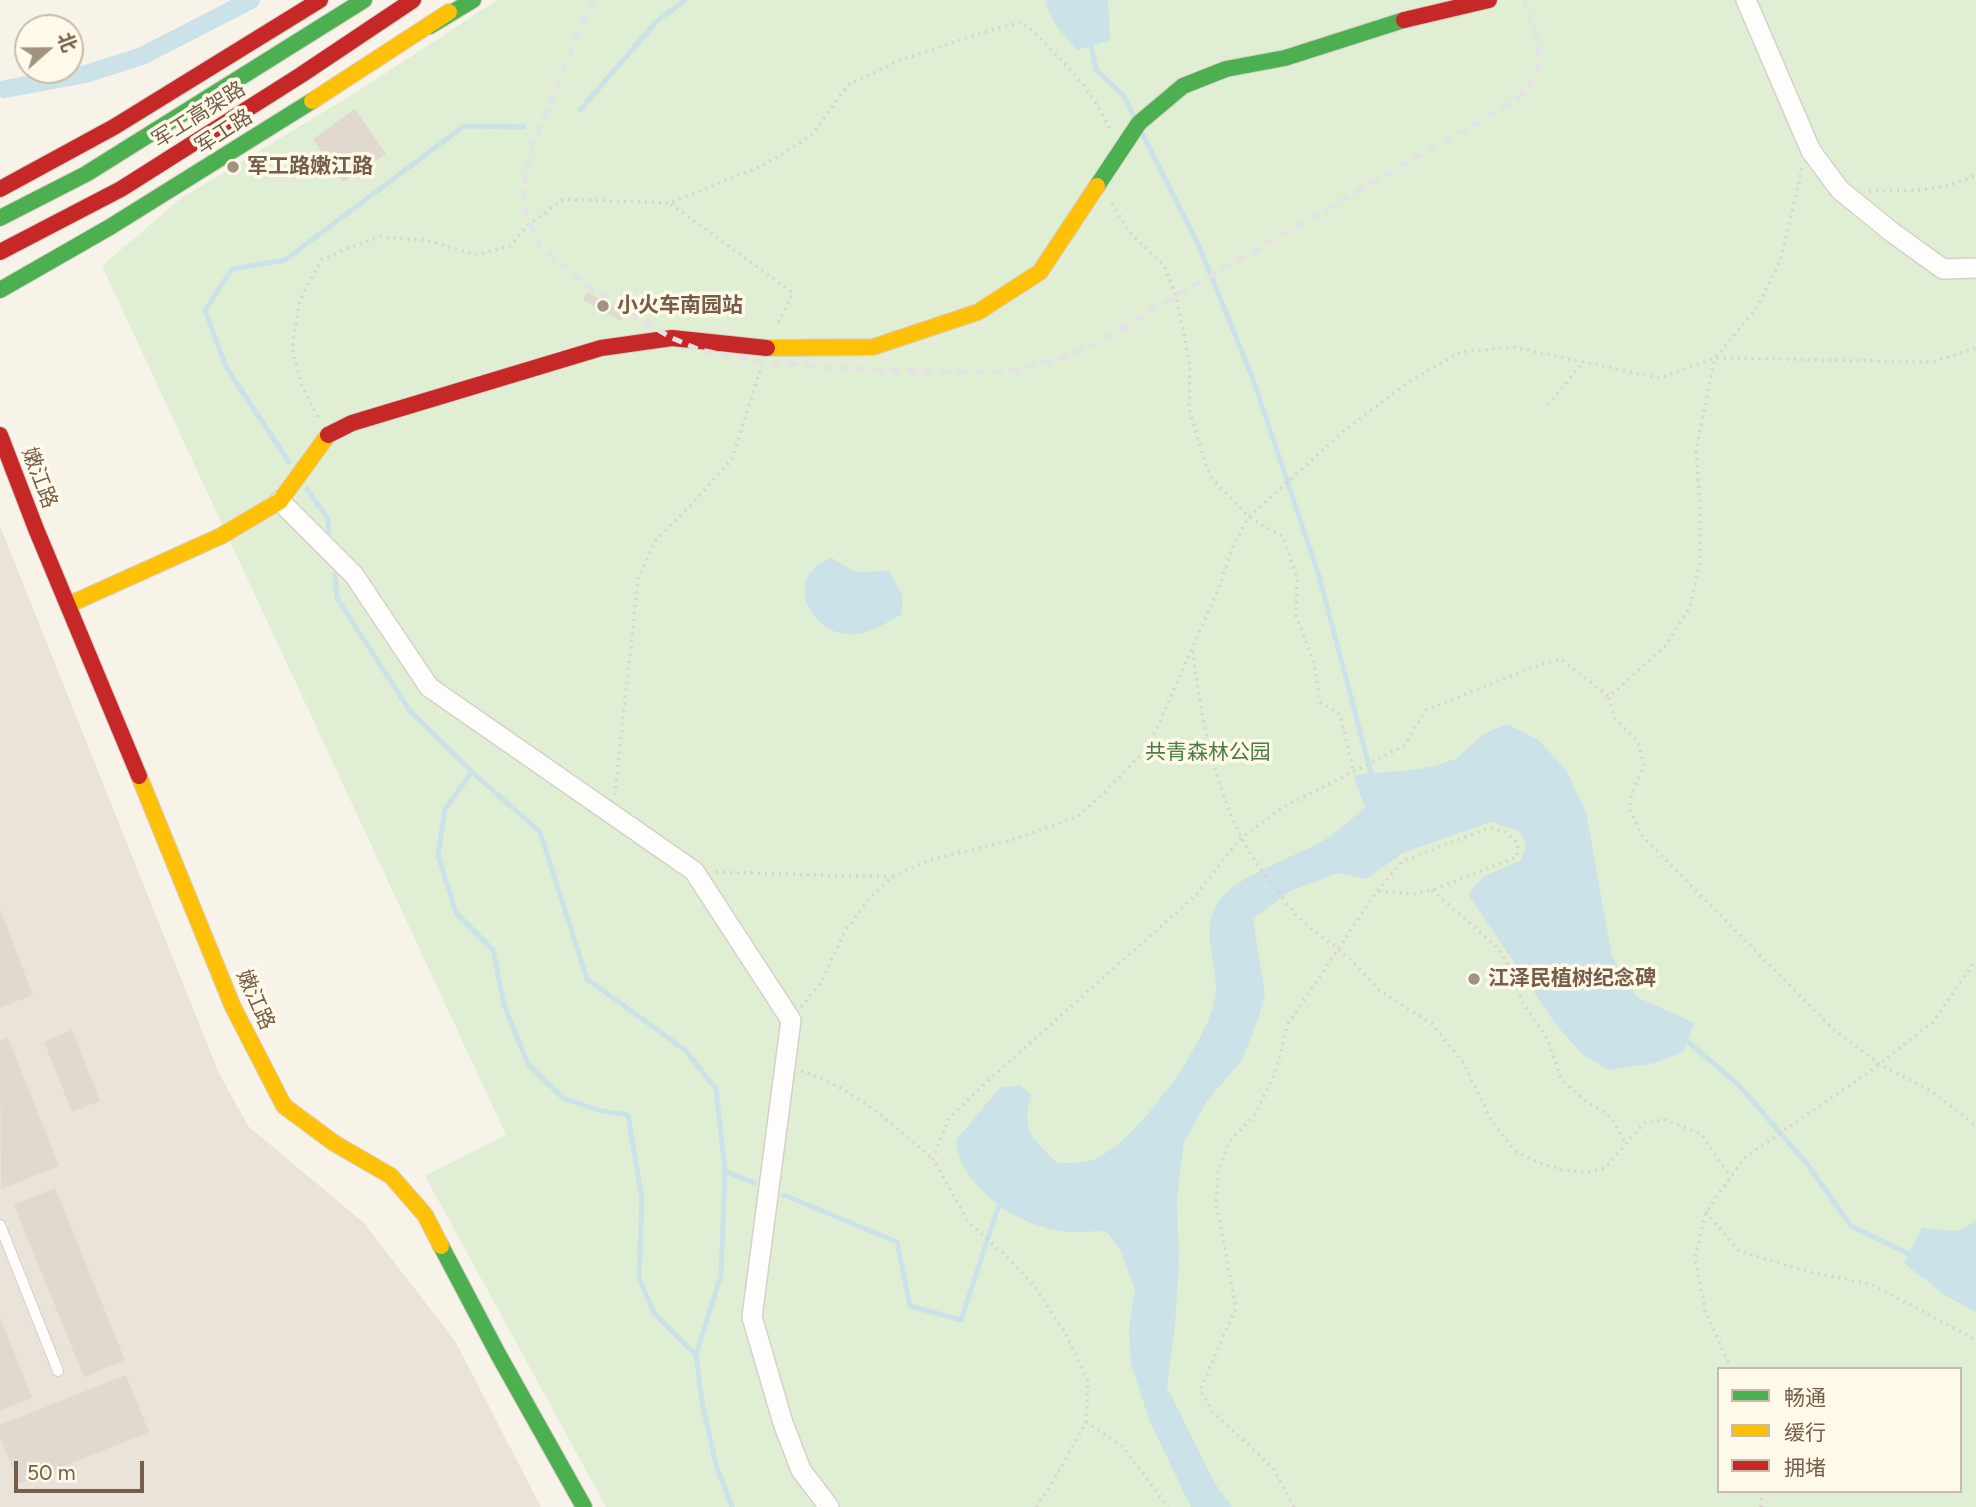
<!DOCTYPE html>
<html>
<head>
<meta charset="utf-8">
<style>
	body { margin:0 }
	#map { position:relative; width:1976px; height:1507px; overflow:hidden; background:#f7f3e9; font-family:Figtree,"Noto Sans SC",sans-serif }
	canvas { display:block }
	.legend { position:absolute; left:1717px; top:1367px; width:245px; height:126px; box-sizing:border-box; background:#fff9ea; border:2px solid #c8bba9; margin:0; padding:9px 12px; list-style:none; font-size:21px; color:#765d48 }
	.legend li { display:flex; align-items:center; gap:14px; height:35px }
	.legend b { width:35px; border:2px solid #c8bba9 }
	.north { position:absolute; left:14px; top:14px; width:70px; height:70px; box-sizing:border-box; background:#fff9ea; border:2px solid #c8bba9; border-radius:50%; rotate:69deg; font-size:19px; font-weight:700; line-height:28px; text-align:center; color:#765d48 }
	.north::after { content:''; display:block; margin:auto; width:24px; height:32px; background:#a39280; clip-path:polygon(50% 0,100% 100%,50% 72%,0 100%) }
	.scale { position:absolute; left:14px; top:1461px; width:130px; height:32px; box-sizing:border-box; border:4px solid #765d48; border-top:0; padding-left:9px; font-size:21px; line-height:24px; white-space:nowrap; color:#765d48; -webkit-text-stroke:5px #fff9ea; paint-order:stroke }
</style>
</head>
<body>
<div id="map">
<canvas width="1976" height="1507"></canvas>
<ul class="legend">
<li><b style="height:9px;background:#4caf50"></b>畅通</li>
<li><b style="height:9px;background:#ffc107"></b>缓行</li>
<li><b style="height:9px;background:#c62828"></b>拥堵</li>
</ul>
<div class="north">北</div>
<div class="scale">50 m</div>
</div>
<script>
const c = document.querySelector('canvas').getContext('2d');
c.lineJoin = 'round';
function fill(path, color) { c.fillStyle = color; c.fill(path, 'evenodd'); }
function trace(path, color, width, dash) { c.strokeStyle = color; c.lineWidth = width; c.lineCap = dash ? 'butt' : 'round'; c.setLineDash(dash || []); c.stroke(path); }
function write(font, color, halo, rows, align = 'center') {
  c.font = font + ' Figtree,"Noto Sans SC",sans-serif'; c.lineWidth = 7; c.setLineDash([]); c.textBaseline = 'middle'; c.strokeStyle = halo; c.fillStyle = color; for (const [text, x, y, turn = 0] of rows) {
    c.save(); c.translate(x, y); c.rotate((+turn || 0) * Math.PI / 180); c.textAlign = isNaN(turn) ? turn : align; if (halo) c.strokeText(text, 0, 0); c.fillText(text, 0, 0); c.restore();
  }
}
const industrial = new Path2D(`
	M0,526L218,1071L248,1126L364,1223L455,1341L541,1507H0Z`);
const green = new Path2D(`
	M497,0H1976V1507H606L425,1176L506,1135L102,266L180,199L366,86ZM1719,1369H1960V1491H1719Z`);
const water = new Path2D(`
	M1045,0H1108L1110,40L1078,50C1063,35 1050,21 1045,0Z
	M832,558L855,572L889,571L902,594V614C888,622 874,631 858,634C813,641 778,576 832,558Z
	M1507,724L1538,740L1566,770L1586,812L1612,957L1637,997L1694,1023L1683,1052L1655,1063L1608,1070L1582,1054L1554,1022L1468,894L1484,876L1521,860L1526,845L1519,831L1490,822L1403,853L1366,879L1338,873L1290,891L1253,919L1265,994L1257,1022L1242,1060L1207,1101L1184,1142L1177,1198L1179,1263L1175,1325L1167,1387L1214,1482L1232,1507H1191L1150,1422L1131,1363L1129,1329L1135,1290L1121,1251L1106,1231C1094,1231 1080,1233 1068,1232C1026,1228 979,1200 961,1161C958,1155 957,1147 956,1140L1000,1088L1020,1085L1031,1094C1022,1133 1030,1136 1057,1163C1072,1163 1086,1164 1099,1157C1139,1138 1214,1035 1216,991C1217,961 1200,930 1218,902C1234,877 1292,858 1319,843C1335,834 1351,820 1365,807L1353,775L1412,770L1435,766L1457,758L1484,734Z
	M1976,1222V1313L1942,1293L1904,1263L1922,1228L1957,1231Z`);
const stream = new Path2D(`
	M1090,41L1096,70L1123,95L1135,118
	M580,110L656,22L685,0
	M1142,133L1199,246L1253,379L1319,576L1371,773
	M289,462L226,367L205,310L232,269L285,260L464,126L524,127
	M307,489L328,519L329,531
	M335,575L337,598L410,711L472,772L540,832L587,979L685,1050L716,1089L725,1171L754,1183
	M472,772L445,809L438,855L456,913L493,950L504,1005L528,1064L563,1098L602,1111L628,1115L642,1199L639,1278L654,1313L696,1355L702,1402L716,1465L732,1507
	M1687,1041L1739,1085L1807,1164L1851,1226L1909,1254
	M784,1195L897,1242L910,1306L961,1320L1001,1199
	M696,1355L721,1275L725,1171`);
const canal = new Path2D(`
	M5,89L86,74L142,56L251,0`);
const building = new Path2D(`
	M355,109L386,154L343,182L313,139Z
	M587,292L624,312L620,321L583,300Z
	M0,909L33,995L0,1008Z
	M72,1030L100,1101L72,1112L44,1042Z
	M8,1038L59,1166L1,1189L0,1041Z
	M55,1188L125,1360L84,1377L14,1205Z
	M0,1317L32,1398L0,1410Z
	M126,1375L149,1432L19,1484L0,1437V1425Z`);
const path = new Path2D(`
	M1802,168L1781,259L1758,306L1715,358L1696,450L1700,508V562L1690,607L1665,646L1609,697L1614,717L1638,742L1644,765L1632,793L1629,808L1643,837L1832,1028L1879,1064L1933,1092L1976,1126
	M1869,191C1910,191 1938,192 1976,175
	M1112,203L1129,232L1164,265L1176,296L1190,366L1189,409L1209,475L1249,517L1283,537L1297,578L1296,616L1314,662L1320,702L1340,714L1353,770
	M671,204L793,293L776,327
	M1548,405L1583,362
	M318,417L302,386L292,349L300,300L321,260L348,248L380,237L427,240L475,255L510,246L529,224L564,199L670,203L764,165L811,136L848,85L898,61L994,29L1023,22C1056,54 1092,86 1109,129
	M1193,651C1200,713 1213,779 1241,837C1253,861 1276,890 1293,911C1305,926 1323,937 1338,949L1377,891L1403,861L1489,828L1504,831L1518,843L1517,857L1432,890L1413,894L1377,891
	M615,795L638,579L655,541L693,503L732,459L761,367
	M716,872L892,877
	M1432,890L1498,948L1513,973L1523,1003L1548,1040L1561,1079L1582,1098L1611,1117L1626,1145
	M801,1007L822,981L845,931L869,899L892,877L929,860L1012,840L1077,817L1104,793L1149,746L1218,590L1233,546L1249,517L1345,430L1413,379L1461,352L1514,347L1659,378L1715,358L1933,362L1976,348
	M801,1071C850,1086 894,1125 933,1159
	M1706,1212L1739,1251L1808,1272L1871,1284L1976,1340
	M1731,1369L1705,1310L1695,1259L1706,1212L1744,1158L1869,1072L1933,1022L1976,960
	M1086,1422L1123,1447L1168,1507
	M1036,1507L1054,1480L1086,1422L1088,1381L1065,1333L1033,1284L1003,1253L968,1222L933,1159L949,1118L992,1077L1196,895L1241,838L1285,806L1404,746L1426,710L1533,667L1561,659L1609,697
	M1294,1507L1273,1468L1213,1412L1200,1390L1236,1308L1216,1202L1218,1172L1229,1142L1255,1115L1275,1073L1288,1024L1338,949L1359,968L1379,990L1432,1024L1463,1062L1492,1121L1515,1151L1535,1161L1561,1170L1589,1172L1605,1168L1646,1121L1666,1120L1701,1134L1731,1177
	M1761,1507V1491`);
const lane = new Path2D(`
	M0,1225L58,1371`);
const street = new Path2D(`
	M1746,0L1811,151L1840,190L1893,233L1943,269L1976,268
	M280,501L354,575L429,687L694,871L791,1020L752,1317L783,1423L801,1470L829,1507`);
const fast = new Path2D(`
	M430,26L473,0
	M1097,186L1139,123L1183,86L1226,69L1285,58L1404,20
	M0,218L86,174L364,0
	M0,290L110,227L312,101
	M441,1246L498,1354L584,1507`);
const slow = new Path2D(`
	M312,101L449,12
	M767,348L873,347L978,312L1040,272L1097,186
	M68,605L221,536L280,501L328,435
	M139,776L233,1007L284,1106L334,1143L391,1176L425,1215L441,1246`);
const jam = new Path2D(`
	M1404,20L1489,0
	M0,189L114,127L320,0
	M0,252L121,189L301,75L413,0
	M0,435L36,529L139,776
	M328,435L352,423L601,348L672,338L767,348`);
const rail = new Path2D(`
	M594,0L585,16L532,148L527,169L523,193L525,211L539,245L585,285L632,315L672,338L700,350L762,362L870,370L985,372L1017,370L1071,355L1098,343L1176,296L1511,103C1554,71 1538,43 1524,0`);
const markers = [
	[233,167,7,"#a39280"],
	[603,306,7,"#a39280"],
	[1474,979,7,"#a39280"]
];
const streetNames = [
	["军工高架路",199,115,-32],
	["军工路",224,132,-33],
	["嫩江路",39,478,69],
	["嫩江路",255,1000,66]
];
const poiNames = [
	["军工路嫩江路",247,167],
	["小火车南园站",617,306],
	["江泽民植树纪念碑",1488,979]
];
const parkNames = [
	["共青森林公园",1208,753]
];
fill(industrial, '#eae3da');
fill(green, '#e0efd3');
fill(water, '#cae2e8');
trace(stream, '#cae2e8', 5);
trace(canal, '#cae2e8', 18);
fill(building, '#e1d9ce');
trace(lane, '#d6d0c8', 12);
trace(street, '#d6d0c8', 22);
trace(fast, '#d7d0c7', 18);
trace(slow, '#d7d0c7', 18);
trace(jam, '#d7d0c7', 18);
trace(path, '#dad3cc', 3.5, [2, 5]);
trace(lane, '#fefdfc', 10);
trace(street, '#fefdfc', 19);
trace(fast, '#4caf50', 16);
trace(slow, '#ffc107', 16);
trace(jam, '#c62828', 16);
trace(rail, '#e5e1e5', 5, [10, 7]);
for (const [x, y, r, color] of markers) { const dot = new Path2D(); dot.arc(x, y, r, 0, 2 * Math.PI); c.fillStyle = color; c.fill(dot); trace(dot, '#fff9ea', 2.5); }
write('21px', '#765d48', '#fff9ea', streetNames);
write('bold 21px', '#765d48', '#fff9ea', poiNames, 'left');
write('21px', '#4c7c40', '#fff9ea', parkNames);
</script>
</body>
</html>
